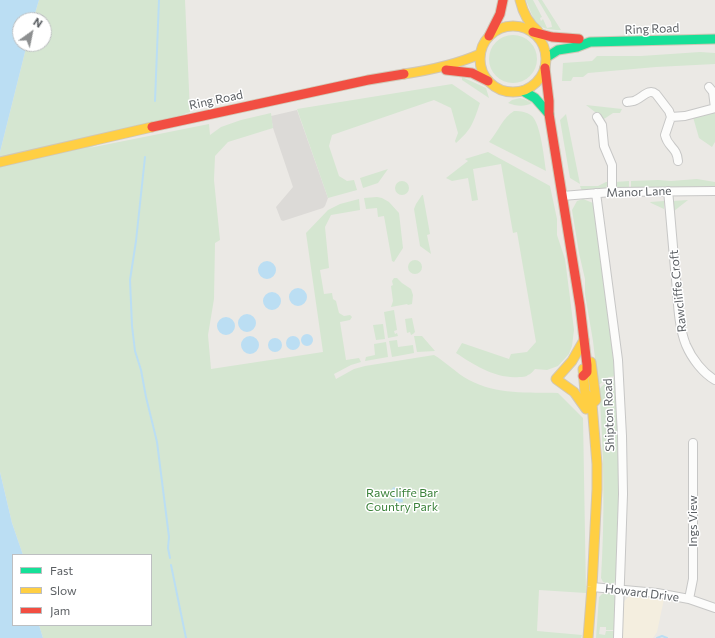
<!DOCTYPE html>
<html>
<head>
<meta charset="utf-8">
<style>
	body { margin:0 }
	#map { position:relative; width:715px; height:638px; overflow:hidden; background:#ebe9e5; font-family:Commissioner,sans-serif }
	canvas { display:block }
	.legend { position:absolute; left:12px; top:554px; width:140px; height:72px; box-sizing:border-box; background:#fff; border:1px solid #bdbfc1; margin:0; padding:5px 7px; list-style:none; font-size:12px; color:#5b5f63 }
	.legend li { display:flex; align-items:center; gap:8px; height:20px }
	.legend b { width:20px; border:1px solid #bdbfc1 }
	.north { position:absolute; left:12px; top:12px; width:40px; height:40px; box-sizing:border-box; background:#fff; border:1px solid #bdbfc1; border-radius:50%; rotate:33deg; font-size:11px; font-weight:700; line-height:16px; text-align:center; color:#5b5f63 }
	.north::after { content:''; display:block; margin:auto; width:14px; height:18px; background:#8d8f90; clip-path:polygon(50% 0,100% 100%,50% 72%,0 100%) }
</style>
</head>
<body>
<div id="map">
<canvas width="715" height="638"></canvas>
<ul class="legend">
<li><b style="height:5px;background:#16e098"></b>Fast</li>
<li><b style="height:5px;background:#ffcf43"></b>Slow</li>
<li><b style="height:5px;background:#f24e42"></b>Jam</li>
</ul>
<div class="north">N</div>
</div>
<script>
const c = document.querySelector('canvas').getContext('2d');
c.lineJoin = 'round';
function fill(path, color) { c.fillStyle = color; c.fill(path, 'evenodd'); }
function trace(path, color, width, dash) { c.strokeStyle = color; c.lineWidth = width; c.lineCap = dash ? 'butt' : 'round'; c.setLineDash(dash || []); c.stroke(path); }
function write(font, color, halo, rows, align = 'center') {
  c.font = font + ' Commissioner,sans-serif'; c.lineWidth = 3; c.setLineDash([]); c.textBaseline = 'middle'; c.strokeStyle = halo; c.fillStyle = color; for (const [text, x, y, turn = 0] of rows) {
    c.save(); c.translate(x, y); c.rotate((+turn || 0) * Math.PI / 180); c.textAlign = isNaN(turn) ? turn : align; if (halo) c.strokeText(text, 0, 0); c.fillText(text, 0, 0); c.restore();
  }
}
const commercial = new Path2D(`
	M630,596L664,599L657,632L653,638H623V602Z`);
const industrial = new Path2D(`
	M297,110L328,198L325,206L323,208L283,221L281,220L276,207L293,187L273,128L271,116Z`);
const green = new Path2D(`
	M39,0H185L190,112L89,148L209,124L210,135L221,127L241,120L271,113L273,128L228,142L215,156L214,180L220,240L215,243L214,299L208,335L211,369L323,352L306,233L328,210L340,204L359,199L360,210L331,215L325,227L329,268L320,270L324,294L332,293L333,299L336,301L339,313L344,316L350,315L352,317L350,320L340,322L346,360L359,358L361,362L351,365L334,374L336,379L354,369L365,366L434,355C446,362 456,373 469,380C497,395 528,392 558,393L583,418L586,593L539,590L537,631L582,635L581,638H43L39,625H151V555H23L12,523L0,472V152L27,44H44V20H33Z
	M526,0H533L542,17L540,18L541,21L543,19L547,28L552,27L551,22L538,0H542L561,30C535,30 535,22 526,0Z
	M489 59a24 24 0 1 1 48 0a24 24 0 1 1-48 0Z
	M700,52L715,53V64L656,67L588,73L583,77H573L571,81H562L563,63L592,61L597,56H641Z
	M462,77L486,88L489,98L462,80Z
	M452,84L480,103C473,123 472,129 456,143L455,141L458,133L451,108L434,100L332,135L329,146L339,176L347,181L354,180L357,190L328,198L297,109Z
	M520,98L524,99L532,103C525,107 515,106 508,103L512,100Z
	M586,105L622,109L620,113H613L604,119Z
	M514,111C521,111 527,112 532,116C541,125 544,158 546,171L489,142C498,132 503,117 514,111Z
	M715,111V142L712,147L699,138L693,117Z
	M566,114L580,184L570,178L560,120Z
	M488,152L550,186L557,219V235L565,259L570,298L574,330L572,346L569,354L558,366L547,370L535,369C533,371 531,374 528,375C526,377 522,377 519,377C496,379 474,365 456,353L462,343L509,359L511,354L527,352L536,342L517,232L513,233L501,164L473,169L478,200L472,201L468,178L452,181L446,178L468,161L465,159Z
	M388,169L378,183L363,188L360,178Z
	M697,179L715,182V188H631V181L658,180L671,181Z
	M395 188a7 7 0 1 1 14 0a7 7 0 1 1-14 0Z
	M629,181V188H617L615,182Z
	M606,182H609C607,193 591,190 582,191L580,186H598Z
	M422,195H423L430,234L427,235L431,254L420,246L414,209L416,204Z
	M377,197L382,198L389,202L399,213L403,248L394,262L392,261L384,216L378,217L377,208L366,209L364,198Z
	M583,199L593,203L617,376L609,377L600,384H598L593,341L585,294V279L579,253L572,210L577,201Z
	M688,200L674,211L673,201Z
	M664,201V209L651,203L650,202Z
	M408 267a7 7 0 1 1 14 0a7 7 0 1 1-14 0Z
	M394,278H397L402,283L411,289L413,295L412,304L408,305L407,304L391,307L393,301L391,286L393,285L392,281Z
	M394,310L397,330L394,331L395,334L397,333L398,336L388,338L384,312Z
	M412,318L415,332L413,334L411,335L410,332L407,333L405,319Z
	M383,324L385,339L376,340L373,325Z
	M414,336H422L435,351L417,352Z
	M397,340L398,347L413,345L414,353L392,357L389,341Z
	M386,342L388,357L365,361L366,357L375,355L374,344Z
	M617,378L620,437L616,579L614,583L610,584L603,582L601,578C605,514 604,452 599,389L610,379Z
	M608,592L613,594L615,597V630H606V627H600L599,634L605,635L606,631H614V638H596L599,597L602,594Z`);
const water = new Path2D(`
	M0,0H39L33,20H20V44H27L0,152Z
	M258 270a9 9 0 1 1 18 0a9 9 0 1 1-18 0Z
	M289 297a9 9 0 1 1 18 0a9 9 0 1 1-18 0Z
	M263 301a9 9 0 1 1 18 0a9 9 0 1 1-18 0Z
	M238 323a9 9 0 1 1 18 0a9 9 0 1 1-18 0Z
	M217 326a9 9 0 1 1 18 0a9 9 0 1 1-18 0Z
	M301 340a6 6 0 1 1 12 0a6 6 0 1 1-12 0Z
	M286 343a7 7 0 1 1 14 0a7 7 0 1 1-14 0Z
	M241 345a9 9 0 1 1 18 0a9 9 0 1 1-18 0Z
	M268 345a7 7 0 1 1 14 0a7 7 0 1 1-14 0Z
	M0,472L12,523L23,555H13V625H39L43,638H0Z
	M394,487L402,495L403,502L398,503L391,496L390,491Z`);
const stream = new Path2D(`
	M155,101L159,0
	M145,157L136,241L130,280L132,326L135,351L141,370L146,397L157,442L169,537L168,548L170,558
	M171,565L186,638
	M657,638L662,636L667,638`);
const street = new Path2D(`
	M709,87L713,92L715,108
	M627,102C630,101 633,102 636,100C643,97 649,88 656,94L669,111L671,117L665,135C668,148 677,147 678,161
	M597,117L602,125L604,146L612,165V192
	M671,117L685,116L715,108
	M668,191C671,220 673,250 676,279C678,301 678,325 686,345C692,359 703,373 715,380
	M596,193L618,360L622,436L623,494L618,638
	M562,196L612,192L715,191
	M592,587L657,593L689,599L715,608
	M689,599L693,579V443`);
const fast = new Path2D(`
	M547,57L558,50L577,47L590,42L715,39
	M523,91L535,98L549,114`);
const slow = new Path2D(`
	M520,0C523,13 528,23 538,31
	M480 59a33 33 0 1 1 66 0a33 33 0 1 1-66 0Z
	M404,74C431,70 455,65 480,54
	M0,162L152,127
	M584,340L572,361L556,379L574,392L586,409
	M591,362L596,400L592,404
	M583,369L585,392L592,404L597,464V489L592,587L588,638`);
const jam = new Path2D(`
	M533,32L552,37L579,39
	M489,36L500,14L503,0
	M545,68L549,101V114L580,306L587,365V372L583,376
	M446,70L472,73L488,81
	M152,127L368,80L404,74`);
const streetNames = [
	["Ring Road",652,29,-2],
	["Ring Road",216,100,-12],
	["Manor Lane",639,192,-2],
	["Rawcliffe Croft",678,291,-96],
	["Shipton Road",609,415,-92],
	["Ings View",693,521,-90],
	["Howard Drive",642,593,7]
];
const parkNames = [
	["Rawcliffe Bar",402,493],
	["Country Park",402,507]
];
fill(commercial, '#f4eedf');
fill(industrial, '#dcdad7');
fill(green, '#d5e6d1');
fill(water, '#bbdef3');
trace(stream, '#bbdef3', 2);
trace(street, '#c7c7c6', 10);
trace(fast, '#d1c7b5', 11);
trace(slow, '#d1c7b5', 11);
trace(jam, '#d1c7b5', 11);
trace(street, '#fcfcfb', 8);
trace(fast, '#16e098', 9);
trace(slow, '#ffcf43', 9);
trace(jam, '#f24e42', 9);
write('12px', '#5b5f63', '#fff', streetNames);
write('12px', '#3c823b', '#fff', parkNames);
</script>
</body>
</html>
